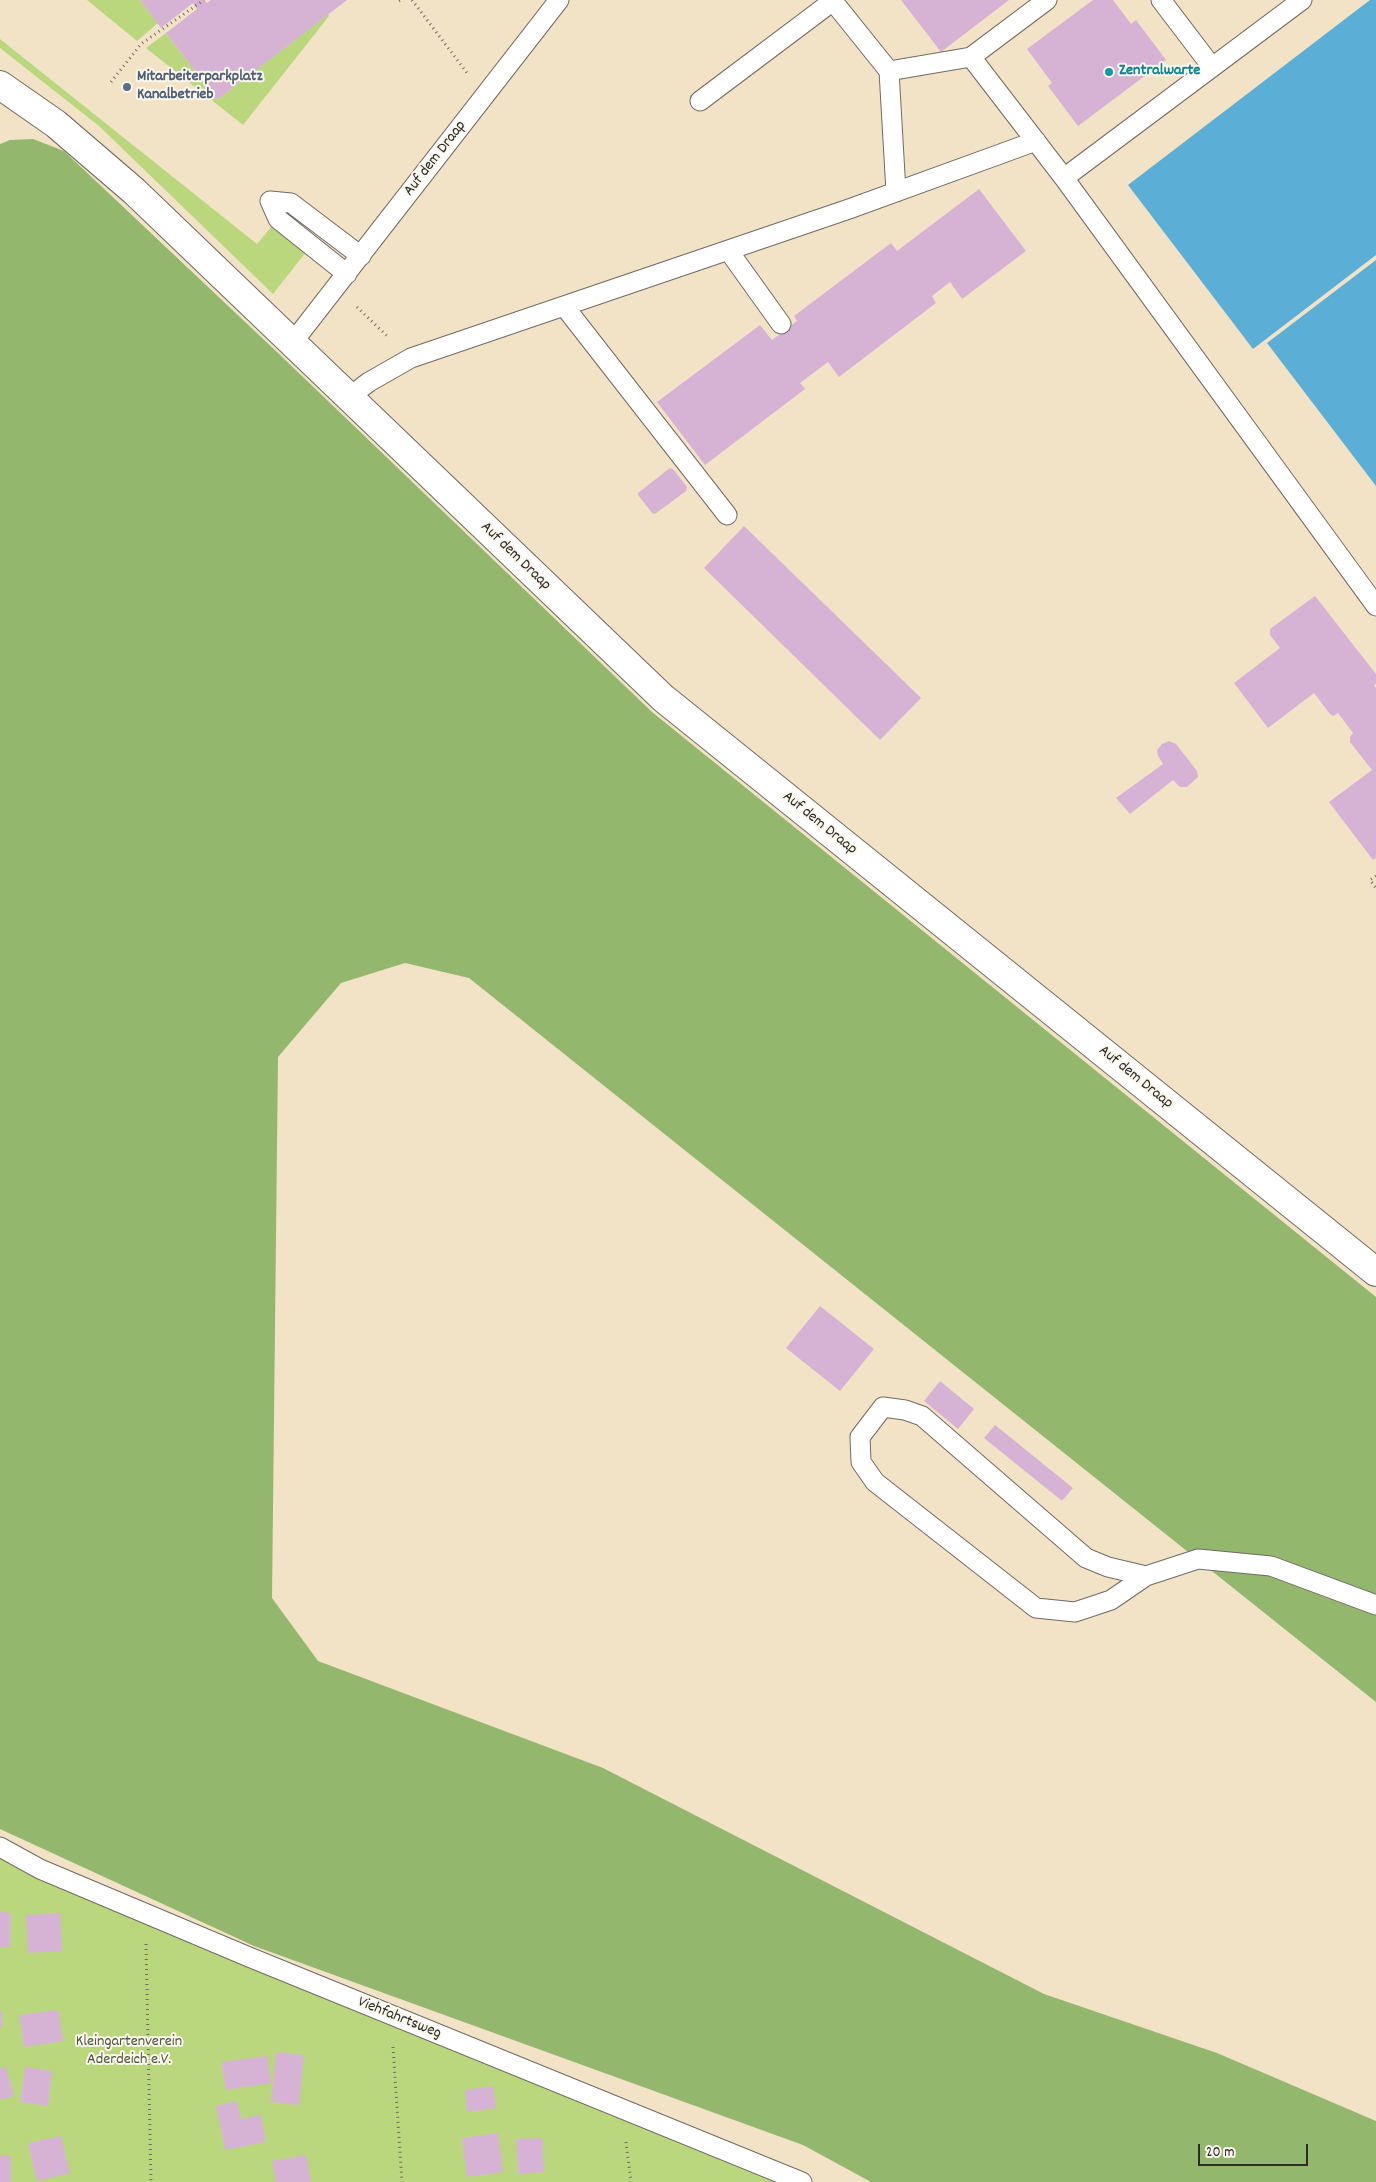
<!DOCTYPE html>
<html>
<head>
<meta charset="utf-8">
<style>
	body { margin:0 }
	#map { position:relative; width:1376px; height:2182px; overflow:hidden; background:#f2e3c7; font-family:Dekko,sans-serif }
	canvas { display:block }
	.scale { position:absolute; left:1198px; top:2144px; width:110px; height:22px; box-sizing:border-box; border:2px solid #2b2b2b; border-top:0; padding-left:6px; font-size:15px; line-height:18px; white-space:nowrap; color:#2b2b2b; -webkit-text-stroke:4px #fbf7ec; paint-order:stroke }
</style>
</head>
<body>
<div id="map">
<canvas width="1376" height="2182"></canvas>
<div class="scale">20 m</div>
</div>
<script>
const c = document.querySelector('canvas').getContext('2d');
c.lineJoin = 'round';
function fill(path, color) { c.fillStyle = color; c.fill(path, 'evenodd'); }
function trace(path, color, width, dash) { c.strokeStyle = color; c.lineWidth = width; c.lineCap = dash ? 'butt' : 'round'; c.setLineDash(dash || []); c.stroke(path); }
function write(font, color, halo, rows, align = 'center') {
  c.font = font + ' Dekko,sans-serif'; c.lineWidth = 4; c.setLineDash([]); c.textBaseline = 'middle'; c.strokeStyle = halo; c.fillStyle = color; for (const [text, x, y, turn = 0] of rows) {
    c.save(); c.translate(x, y); c.rotate((+turn || 0) * Math.PI / 180); c.textAlign = isNaN(turn) ? turn : align; if (halo) c.strokeText(text, 0, 0); c.fillText(text, 0, 0); c.restore();
  }
}
const green = new Path2D(`
	M87,0H140L158,23L137,41Z
	M328,14L329,16L243,125L146,48L166,33L217,100Z
	M0,39L257,244L273,225L306,252L273,294L99,126L0,48Z
	M0,1857L784,2182H0Z`);
const forest = new Path2D(`
	M33,139L64,151L278,353L652,712L1376,1297V1702L469,978L405,963L341,983L278,1057L272,1598L318,1661L603,1768L1044,1994L1217,2053L1376,2121V2182H871L803,2145L254,1946L0,1829V144L10,140Z`);
const water = new Path2D(`
	M1370,0H1376V255L1253,349L1128,185Z
	M1376,260V486L1267,343Z`);
const building = new Path2D(`
	M140,0H204L207,3L211,0H347L217,100L166,33L197,9L193,3L161,28Z
	M901,0H1009L941,52Z
	M1093,0H1113L1131,24L1136,20L1166,60L1078,126L1048,86L1052,83L1027,49Z
	M979,189L1026,251L962,299L950,282L932,296L936,303L839,377L828,362L800,383L805,389L705,465L657,402L760,325L772,340L797,321L794,316L891,243L897,251Z
	M670,468L673,469L687,487L686,491L655,514L652,513L638,495V493Z
	M744,526L921,698L880,740L704,568Z
	M1315,596L1376,674V684L1374,685L1376,688V858L1373,860L1329,802L1372,770L1350,742V737L1353,733L1338,713L1333,716L1330,714L1314,693L1268,728L1234,683L1280,648L1270,635V629Z
	M1169,741L1176,744L1197,771L1198,777L1187,787H1180L1173,780L1130,814L1116,798L1163,764L1158,756L1157,750L1162,744Z
	M820,1306L874,1349L840,1391L786,1348Z
	M940,1381L974,1409L958,1429L924,1401Z
	M995,1425L1073,1488L1062,1501L984,1438Z
	M0,1912L11,1913L10,1947H0Z
	M60,1913L62,1951L28,1953L26,1915Z
	M58,2010L63,2041L24,2047L19,2015Z
	M0,2011L2,2012V2028H0Z
	M276,2052L304,2055L299,2105L271,2102Z
	M267,2056L271,2083L226,2090L221,2062Z
	M6,2067L14,2096L0,2100V2069Z
	M25,2067L52,2071L48,2106L20,2102Z
	M493,2086L496,2108L467,2112L465,2090Z
	M237,2101L241,2119L261,2115L266,2142L225,2150L216,2106Z
	M498,2133L503,2172L467,2177L462,2138Z
	M61,2136L70,2173L37,2181L28,2143Z
	M542,2138L544,2172L518,2174L516,2139Z
	M0,2155H11V2182H0Z
	M306,2155L311,2182H276L272,2161Z`);
const path = new Path2D(`
	M412,0L467,73
	M399,1L401,0
	M111,82L141,44L204,0
	M357,307L388,337
	M1376,876L1370,880L1376,888
	M146,1944L151,2182
	M393,2047L402,2182
	M626,2142L631,2182`);
const service = new Path2D(`
	M832,0L889,71L971,57L1064,178L1376,606
	M1161,0L1212,67
	M971,57L1047,0
	M889,71L896,192
	M700,101L833,1
	M1064,178L1302,0
	M270,201L291,203L361,256
	M270,201L278,219L347,274
	M728,250L781,324
	M564,306L727,515
	M293,342L559,0
	M349,397L369,382L411,358L849,209L1036,141
	M1146,1576L1108,1567L1086,1558L922,1416L905,1410L883,1407L860,1437L861,1462L875,1482L1036,1608L1075,1612L1111,1600L1146,1576L1198,1559L1271,1566L1376,1605
	M0,1847L40,1869L249,1957L802,2182`);
const tertiary = new Path2D(`
	M0,85L56,124L134,191L663,698L1376,1272`);
const markers = [
	[1109,72,5,"#0f9aa8"],
	[127,87,5,"#5c6f8a"]
];
const cultureNames = [
	["Zentralwarte",1119,72]
];
const serviceNames = [
	["Mitarbeiterparkplatz",137,78],
	["Kanalbetrieb",137,96]
];
const streetNames = [
	["Auf dem Draap",436,159,-52],
	["Auf dem Draap",515,557,44],
	["Auf dem Draap",819,824,39],
	["Auf dem Draap",1135,1078,39],
	["Viehfahrtsweg",399,2019,22]
];
const parkNames = [
	["Kleingartenverein",129,2043],
	["Aderdeich e.V.",129,2061]
];
fill(green, '#bad77e');
fill(forest, '#93b86d');
fill(water, '#5baed6');
fill(building, '#d6b3d5');
trace(service, '#716b62', 21);
trace(tertiary, '#716b62', 30);
trace(path, '#716b62', 3, [1, 4]);
trace(service, '#fff', 19);
trace(tertiary, '#fff', 28);
for (const [x, y, r, color] of markers) { const dot = new Path2D(); dot.arc(x, y, r, 0, 2 * Math.PI); c.fillStyle = color; c.fill(dot); trace(dot, '#fbf7ec', 2); }
write('bold 16px', '#0d838f', '#fbf7ec', cultureNames, 'left');
write('bold 16px', '#4e5e75', '#fbf7ec', serviceNames, 'left');
write('16px', '#2b2b2b', '#fbf7ec', streetNames);
write('16px', '#4f5640', '#fbf7ec', parkNames);
</script>
</body>
</html>
